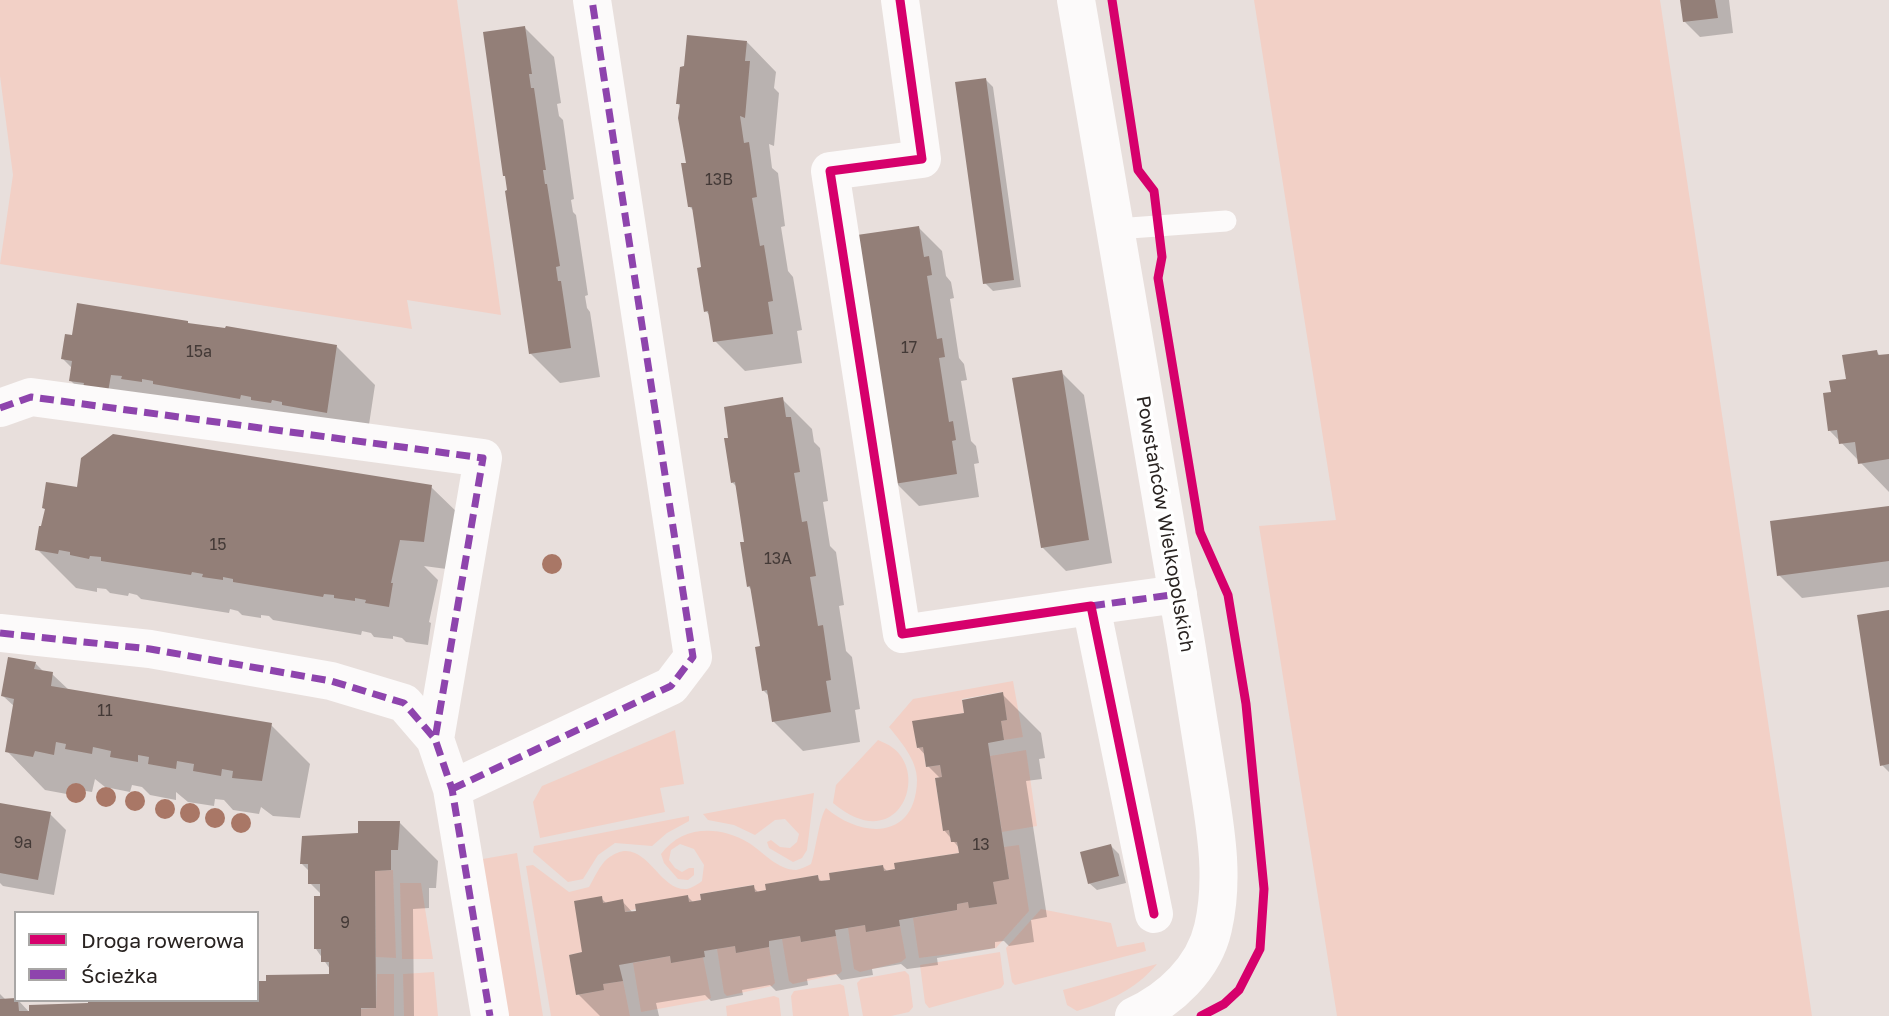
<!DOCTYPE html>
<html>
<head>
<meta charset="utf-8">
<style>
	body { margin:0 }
	#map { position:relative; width:1889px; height:1016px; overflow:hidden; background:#e8dfdc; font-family:"Golos Text",sans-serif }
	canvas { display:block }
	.legend { position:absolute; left:14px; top:911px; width:245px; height:91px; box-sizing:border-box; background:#fff; border:2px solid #a9a7a6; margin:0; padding:9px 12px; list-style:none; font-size:21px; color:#292321 }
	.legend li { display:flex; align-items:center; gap:14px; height:35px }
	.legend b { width:35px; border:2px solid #a9a7a6 }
</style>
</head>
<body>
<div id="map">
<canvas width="1889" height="1016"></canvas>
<ul class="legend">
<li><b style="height:9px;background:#d6006c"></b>Droga rowerowa</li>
<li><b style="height:9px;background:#8e44ad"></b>Ścieżka</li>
</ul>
</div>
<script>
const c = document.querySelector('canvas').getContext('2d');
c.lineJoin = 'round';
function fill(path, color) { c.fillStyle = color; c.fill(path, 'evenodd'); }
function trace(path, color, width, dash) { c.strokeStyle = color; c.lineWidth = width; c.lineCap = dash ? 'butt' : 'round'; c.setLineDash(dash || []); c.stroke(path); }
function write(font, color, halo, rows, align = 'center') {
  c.font = font + ' "Golos Text",sans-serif'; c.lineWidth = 7; c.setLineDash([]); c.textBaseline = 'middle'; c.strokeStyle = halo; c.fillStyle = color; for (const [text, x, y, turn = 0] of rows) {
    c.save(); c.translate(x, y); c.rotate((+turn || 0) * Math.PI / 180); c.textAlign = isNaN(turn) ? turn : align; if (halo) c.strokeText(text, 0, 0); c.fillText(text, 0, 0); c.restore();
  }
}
const green = new Path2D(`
	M0,0H457L501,315L407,300L412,329L0,264L13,175L0,76Z
	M1254,0H1660L1812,1016H1337L1259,526L1336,520Z
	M1013,681L1023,737L1004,740L1001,721L1007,720L1002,692L962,699L964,713L913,722L917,748L923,747L926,767L940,765L942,777L935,778L943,830H949L951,842H957L959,853L895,863V869L884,871L882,865L830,873V880L819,881L818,875L766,884V890L755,892L753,885L700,894L701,900L689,902L688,895L625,912L622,900L603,903L602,897L582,952L569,955L577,995L603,990V984L623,981L630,1016H551L526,866L533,865L569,892L589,887C594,878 600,865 607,859C644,829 657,892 687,889C692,888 698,884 702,881L704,865L694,849L680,844L671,850L669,860L675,868L682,872L689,868H694V875L688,880L678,879L664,863L661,854C682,825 720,825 749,843C763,852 778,870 796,870C801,869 807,866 811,864C816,850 819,818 826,808C862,839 916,840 917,780C917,760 901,742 889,727L913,699Z
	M675,730L684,784L660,788L665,812L540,838L533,802L542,786Z
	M878,740C882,742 888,744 893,748C930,776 897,857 833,803L836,785Z
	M1026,750L1037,826L1002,832L990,756Z
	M814,793L807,850L802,858L793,862L769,848L767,842L771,840L780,847L790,848L797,842L799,834L785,819L775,820L755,835L734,825L708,820L703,814Z
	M689,816V821L667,833L652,846L615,843L598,855L583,879L568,882L533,852L534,846Z
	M1019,845L1029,911L996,948L919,958L913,918L957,910V904L968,902L970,908L996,904L993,882L1009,878L1004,847Z
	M517,853L543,1016H501L477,860Z
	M393,870L396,958L376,957L375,871Z
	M400,883H421L433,959H402Z
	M1041,909L1111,923L1117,947L1144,942L1146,951L1015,985L1012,982L1006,948Z
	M865,925L867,932L900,926L906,958L901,962L860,972L854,969L848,928Z
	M800,936L801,942L836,936L842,971L839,974L793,984L789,981L782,939Z
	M735,946L736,953L769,947L775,983L772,986L727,996L724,993L717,949Z
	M1000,952L1004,984L1001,988L929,1008L925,1003L920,965Z
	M670,956L671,963L703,957L711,998L707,1000L641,1012L633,963Z
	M1157,964C1135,990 1109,1001 1077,1011L1067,1005L1063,990Z
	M905,971L909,975L913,1007L909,1012L891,1016H863L857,983L861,979Z
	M434,972L438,1016H404L403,974Z
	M377,974H394V1016H361V1009L376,1008Z
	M840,984L844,986L849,1016H793L791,996L794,991Z
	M774,996L779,998L781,1016H727L726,1006Z`);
const shadow = new Path2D(`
	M1682,0H1729L1733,33L1700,37L1684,21Z
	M525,28L554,57L561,103L557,104L559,116L563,120L574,199L571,200L573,212L576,215L588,295L585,296L587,308L590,312L600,377L560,383L530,353Z
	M747,42L776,72L774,88L779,93L774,146L769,144L772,168L778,173L785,226L781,227L788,271L793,277L802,330L797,331L802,363L745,371L715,341L710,316L706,311L703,268L694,211L690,207L681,107L677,103Z
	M985,79L993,87L1021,287L993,291L985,283Z
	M919,228L942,251L946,276L951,282L954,298L950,299L959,358L964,364L967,380L961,381L971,441L976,446L979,463L974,464L979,497L919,506L896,483Z
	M190,325L336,346L375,385L365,451L109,419L70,380L72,368L63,359Z
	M1877,352L1881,357L1889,355V492L1830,431L1833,394Z
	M1061,372L1084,395L1112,563L1066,571L1042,547Z
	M782,399L812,429L814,442L820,448L828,501L823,502L830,546L836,552L844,605L839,606L846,651L852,657L860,709L855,710L860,742L803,751L773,721L769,696L763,690L762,647L753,591L748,586L746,543L737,487L732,482Z
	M431,487L461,516L454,570L424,566L438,580L429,622L431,623L428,645L406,642L402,638L393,636V639L374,637L371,633L362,631L361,635L273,620L269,616L261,615V618L242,615L238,611L230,609L229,613L141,599L137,595L129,593L128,596L110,593L106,589L97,588V592L76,588L37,549L82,490Z
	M1889,508V587L1802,598L1779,575Z
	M1889,612V772L1882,765Z
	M35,663L44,672L52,674L70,691L271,725L310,764L300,818L273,816L261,807L259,814L233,810L224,800L215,799L214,806L188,802L176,792V800L150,795L142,787L132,785L130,792L105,787L95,779L92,792L73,789L72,795L45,790L7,751L15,707L3,696Z
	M1002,694L1041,733L1045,758L1039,759L1042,779L1026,781L1047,917L1031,920L1034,942L1009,946L1004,941L995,942V948L937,958L938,965L907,969L901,964L872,969L873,975L841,980L836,974L807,979L808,985L776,991L770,985L742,990L743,995L711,1001L705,995L656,1003L659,1016H600L578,994L584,954L601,898L607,904L622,901L633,913L688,897L694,903L753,887L759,893L817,877L823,883L882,866L888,872L961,854L960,849L944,830L941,779L928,766L926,756L918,747L966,714Z
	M0,805L50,814L66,830L54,895L3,886L0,883Z
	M399,822L438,861L436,888H429V908L413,909L414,1016H0V994L6,1000H18L31,1014L257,1000L330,975V969L316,949L324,897L310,883V872L302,864L360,835Z
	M1111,846L1119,854L1126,883L1097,890L1089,883Z`);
const building = new Path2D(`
	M1680,0H1715L1718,18L1683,22Z
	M525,26L532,74H529L531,88H534L546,170H543L545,184H547L560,266L556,267L558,281H561L571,348L529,354L505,191L507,190L505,176H503L483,32Z
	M687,35L747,41L745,61H750L745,118L740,116L744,143L749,142L757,197L752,198L760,246L764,245L773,301L768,302L773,334L713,342L708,311L704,312L697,268L701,267L692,207H688L681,163H686L678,118L680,104H676L680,67L684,66Z
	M986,78L1014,280L983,284L955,82Z
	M919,226L924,257L929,256L932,275L927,276L937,339L942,338L945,357L939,358L949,422L953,421L956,440L952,441L957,474L894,484L857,235Z
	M77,303L188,321V323L225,328L226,326L337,345L327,413L282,405V402L272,400L271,403L251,400V397L241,395L240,399L153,384V381L142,379V382L121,379L122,376L111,375L108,392L83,388L84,383L69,381L72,361L61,359L65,334L72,335Z
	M1877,350L1878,355L1889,354V459L1858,464L1855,442L1839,444L1837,430L1828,431L1823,393L1831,392L1829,381L1846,379L1842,355Z
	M1062,370L1089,540L1041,548L1012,378Z
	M783,397L786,417H791L800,472L794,473L802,522L807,521L816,576L810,577L818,626L823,625L831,680L826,681L831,712L772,722L767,690L762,691L755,647L760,646L750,586L747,587L740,542H744L735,482L731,483L724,438H728L724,407Z
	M113,434L432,485L424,542L400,540L391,583H393L389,607L365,603L366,600L355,598V601L334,598V595L324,594L323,597L233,582V579L223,577V580L202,577L203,574L192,572L191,575L101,561V557L90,556L89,559L70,555V552L59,550L58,554L35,550L39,526H41L45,509L42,508L46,482L77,487L81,458Z
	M1889,506V561L1777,576L1770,521Z
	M1889,610V764L1880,766L1857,615Z
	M8,657L36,662L34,669L53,672L51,686L272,723L262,781L232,778L233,771L222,769L221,776L193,771L194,764L177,761L176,769L148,764L149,757L138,755V762L110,757L111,751L93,747L92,754L65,749L66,744L56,742L54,755L35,751L33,757L5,752L14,699L1,696Z
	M1003,692L1007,720L1001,721L1004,740L988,743L1009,879L993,882L997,904L969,908L968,902L957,904V910L899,920L900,926L866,932L865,925L835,930L836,936L801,942L800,936L769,941V947L736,953L735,946L704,951L705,957L671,963L670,956L619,965L623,981L603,984L604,990L576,995L569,955L582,952L574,901L602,896L603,903L623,899L625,912L636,911L635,904L688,895L689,902L701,900L700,894L754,885L755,892L766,890L765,884L818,875L819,881L830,880L829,873L883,865L884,871L895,869L894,863L959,853L957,842H951L949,830L943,831L935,778L942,777L940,765L926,767L923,747L917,748L912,721L964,713L962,700Z
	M0,803L51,812L38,880L0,873Z
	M358,821H400L398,850H391V870L375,871L376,1008H361V1016H0V999L16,998L18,1000L19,1011H29V1005L88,1003V1000H257V981H266V975L329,974V962H321V949H314V896H320V884H308V864H300L302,836L358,833Z
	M1111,844L1119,876L1088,884L1080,852Z`);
const service = new Path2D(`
	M1116,229L1226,221`);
const minor = new Path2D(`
	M900,0L922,159L830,171L902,634L1091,606L1154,914
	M1076,0C1113,214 1151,428 1186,643C1193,686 1200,730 1207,774C1215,826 1225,876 1213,928C1204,968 1170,1000 1134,1016
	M0,408L31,397L483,458L435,739
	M1091,606L1178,594
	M0,633L150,649L331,681L404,703L435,739L452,789L490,1016
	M452,789L671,686L693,657L592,0`);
const quiet = new Path2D(`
	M0,408L31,397L483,458L435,739
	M1091,606L1178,594
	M0,633L150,649L331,681L404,703L435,739L452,789L490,1016
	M452,789L671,686L693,657L592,0`);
const cycleway = new Path2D(`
	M900,0L922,159L830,171L902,634L1091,606L1154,914
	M1112,0L1138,170L1154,191L1162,257L1158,278L1200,532L1228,595L1246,704L1264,889L1260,949L1239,990L1224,1004L1201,1016`);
const trees = [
	[552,564],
	[76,793],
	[106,797],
	[135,801],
	[165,809],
	[190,813],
	[215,818],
	[241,823]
];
const numberNames = [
	["13B",719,180],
	["17",909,348],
	["15a",199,352],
	["15",218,545],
	["13A",778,559],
	["11",105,711],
	["9a",23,843],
	["13",981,845],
	["9",345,923]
];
const streetNames = [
	["Powstańców Wielkopolskich",1165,524,80]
];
fill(green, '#f2d0c6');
fill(shadow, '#0003');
fill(building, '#937f78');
trace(service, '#fcfafa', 21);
trace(minor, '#fcfafa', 38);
trace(quiet, '#8e44ad', 7, [14, 7]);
trace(cycleway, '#d6006c', 9);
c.fillStyle = '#a97766';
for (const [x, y] of trees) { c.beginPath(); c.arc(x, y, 10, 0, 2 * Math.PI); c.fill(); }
write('16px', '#443a37', null, numberNames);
write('19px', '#292321', '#fff', streetNames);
</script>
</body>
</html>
